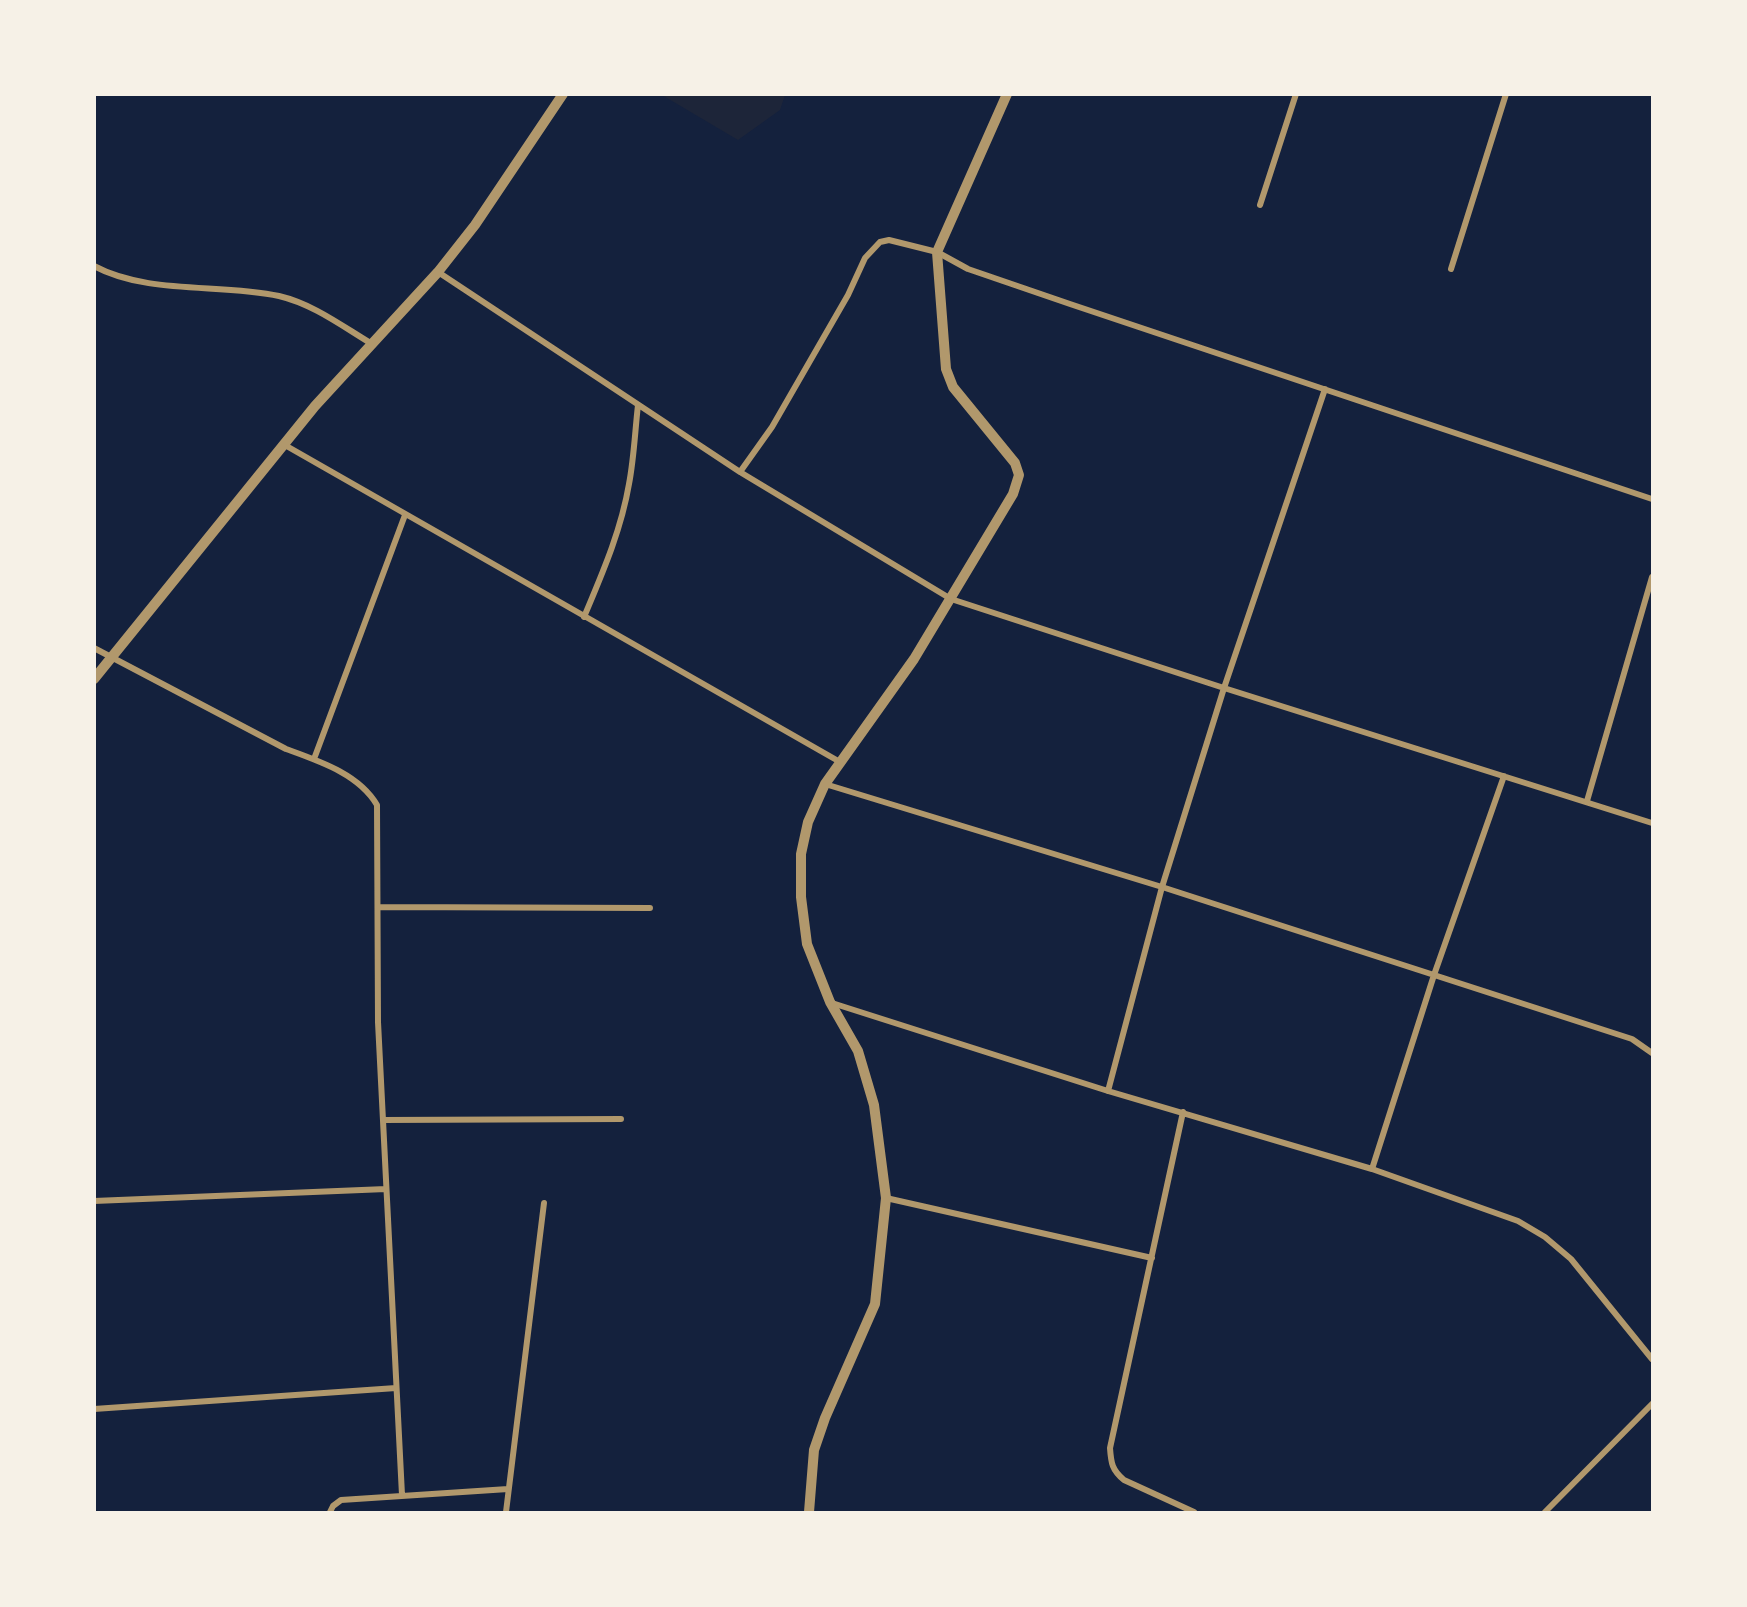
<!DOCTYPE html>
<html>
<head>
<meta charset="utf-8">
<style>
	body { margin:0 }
	#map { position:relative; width:1747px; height:1607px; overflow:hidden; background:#14213d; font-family:"Golos Text",sans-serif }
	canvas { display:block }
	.frame { position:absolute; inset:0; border:96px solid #f6f1e7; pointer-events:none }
</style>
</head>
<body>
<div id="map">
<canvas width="1747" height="1607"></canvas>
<div class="frame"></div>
</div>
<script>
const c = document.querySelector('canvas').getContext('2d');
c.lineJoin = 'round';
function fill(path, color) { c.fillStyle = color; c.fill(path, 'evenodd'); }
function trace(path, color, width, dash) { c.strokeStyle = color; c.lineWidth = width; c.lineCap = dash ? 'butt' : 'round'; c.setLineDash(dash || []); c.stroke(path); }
const green = new Path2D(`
	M662,95H785L780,110L738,140Z`);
const minor = new Path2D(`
	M1260,205L1296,94
	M94,266C148,295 221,283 279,296C313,304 342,326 372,344
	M1451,269L1506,94
	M438,272L740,472L951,599L1224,688L1652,823
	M283,444L840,762
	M740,472L772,427L848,295L865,258L880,242L889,240L937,252L968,269L1070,304L1652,499
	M584,617C602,574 621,531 629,484C634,458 635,431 638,405
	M94,648L286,749C319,761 359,774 377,805L378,1022L402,1495
	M314,759L405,515
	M825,784L1162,887L1632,1039L1652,1053
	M1587,801L1652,577
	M378,907L650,908
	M832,1003L1108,1091L1372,1169L1518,1221L1545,1237L1571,1259L1652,1359
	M1108,1091L1162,887L1224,688L1325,389
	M1183,1112L1110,1448C1111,1463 1112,1470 1124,1480L1194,1512
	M383,1120L621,1119
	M1372,1169L1434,975L1504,776
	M886,1198L1152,1258
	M94,1201L386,1189
	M94,1409L396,1388
	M330,1512L333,1506L341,1500L508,1489
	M506,1512L544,1203
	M1545,1512L1652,1404`);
const tertiary = new Path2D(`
	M94,679L315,406L438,272L475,225L563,94
	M809,1512L814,1450L825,1418L875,1304L886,1198L874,1105L858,1051L830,1002L807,944L801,897V854L808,822L825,784L914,659L1013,494L1019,475L1015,463L953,387L946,369L937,252L1007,94`);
fill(green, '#1d2539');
trace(minor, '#b1986c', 6);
trace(tertiary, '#b1986c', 10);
</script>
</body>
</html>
